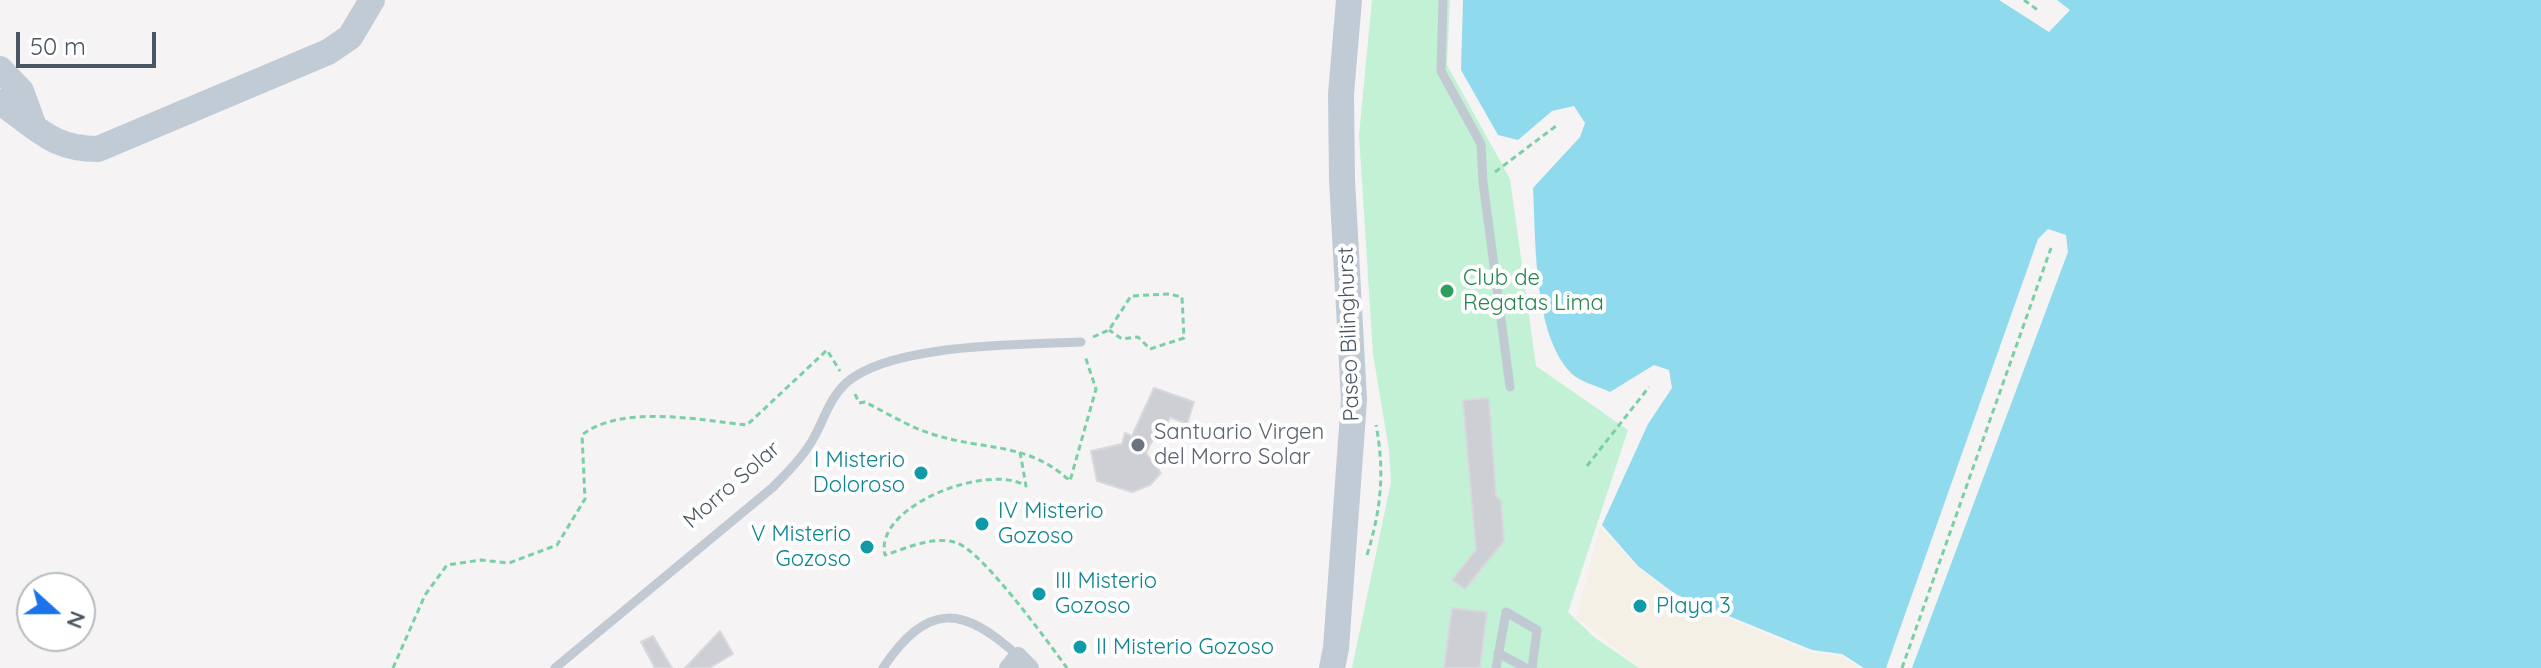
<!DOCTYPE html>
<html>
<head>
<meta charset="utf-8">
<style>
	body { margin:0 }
	#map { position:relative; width:2541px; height:668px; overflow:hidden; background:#f5f3f3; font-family:Quicksand,sans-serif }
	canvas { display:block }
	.north { position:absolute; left:16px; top:572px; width:80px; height:80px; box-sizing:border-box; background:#fff; border:2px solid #b7bbc0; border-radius:50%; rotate:111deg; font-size:22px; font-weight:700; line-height:32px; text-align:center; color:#4a5661 }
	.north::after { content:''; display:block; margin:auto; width:28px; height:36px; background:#1a73e8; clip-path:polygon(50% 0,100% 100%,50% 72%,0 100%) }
	.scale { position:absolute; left:16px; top:32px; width:140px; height:36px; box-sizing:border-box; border:4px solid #4a5661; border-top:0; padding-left:10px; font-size:24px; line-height:28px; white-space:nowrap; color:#4a5661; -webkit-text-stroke:6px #fff; paint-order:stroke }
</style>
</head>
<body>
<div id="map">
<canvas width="2541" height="668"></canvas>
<div class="north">N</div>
<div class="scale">50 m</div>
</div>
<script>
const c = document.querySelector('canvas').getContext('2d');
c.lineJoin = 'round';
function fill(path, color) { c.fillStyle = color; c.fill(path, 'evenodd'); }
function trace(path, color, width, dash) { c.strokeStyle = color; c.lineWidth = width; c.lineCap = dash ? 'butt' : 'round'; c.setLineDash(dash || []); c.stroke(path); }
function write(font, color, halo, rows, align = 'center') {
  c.font = font + ' Quicksand,sans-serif'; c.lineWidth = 8; c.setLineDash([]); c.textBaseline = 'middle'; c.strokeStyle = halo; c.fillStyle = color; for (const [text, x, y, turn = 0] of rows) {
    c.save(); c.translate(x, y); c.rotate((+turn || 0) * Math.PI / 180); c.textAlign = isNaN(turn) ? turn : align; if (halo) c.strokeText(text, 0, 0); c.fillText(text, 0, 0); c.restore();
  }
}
const green = new Path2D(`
	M1372,0H1450L1447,65L1510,179L1536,366L1628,430L1568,612L1594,637L1639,668H1352L1391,482L1389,450L1373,354L1359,135Z`);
const sand = new Path2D(`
	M1600,527L1637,567L1675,596L1812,653L1841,656L1859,668H1641L1576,617Z`);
const water = new Path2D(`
	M1463,0H1999L2049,32L2070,10L2057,0H2541V668H1912L2068,252L2066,235L2048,229L2038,239L1886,668H1864L1842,654L1812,650L1675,594L1638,566L1602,525L1648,424L1672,388L1669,370L1654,365L1610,392C1598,386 1580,382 1571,373C1533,333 1536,241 1533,188L1580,137L1585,123L1574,106L1552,111L1518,140L1498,135L1461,70Z`);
const building = new Path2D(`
	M1154,388L1194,402L1187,424L1170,417L1165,431L1158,429L1146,453L1161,473L1150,485L1132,492L1097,481L1091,451L1122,444L1125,433L1132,436Z
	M1489,398L1496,496L1501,500L1504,541L1465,589L1452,580L1476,550L1463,400Z
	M1452,608L1487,612L1480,668H1444Z
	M720,631L733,654L709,668H685Z
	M653,636L672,668H655L641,642Z`);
const path = new Path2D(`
	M2024,0L2039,11
	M1495,172L1556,126
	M1093,337L1109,330L1131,296L1169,294L1182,297L1184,338L1150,349L1138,337L1122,339L1109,330
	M855,394L859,403L865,402C887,413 909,427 932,434C983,451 1027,441 1070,481L1096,389L1085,356
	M1020,452L1026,486C989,462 873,506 885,555C907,548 934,535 957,543C983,552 1048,642 1067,668
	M1587,466L1649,387
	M1367,555C1381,510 1385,472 1376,425
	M393,668L425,595L447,565L481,560L509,563L557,545L585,499L582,435C621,404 700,420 747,425L827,350L840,371
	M1902,668L2051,248`);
const lane = new Path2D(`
	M1443,0L1441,71L1481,144L1483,182L1510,387
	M1498,653L1526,668
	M555,668L772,488C787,473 801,459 812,441C824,421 828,400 846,383C891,343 1022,345 1081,342
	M883,668C927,602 963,605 1018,656
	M1496,668L1506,612L1537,630L1532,668`);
const street = new Path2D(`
	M1008,668L1018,656L1030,668`);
const secondary = new Path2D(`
	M0,69L21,91L33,124
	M0,102C37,127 51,149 98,149L328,52L350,37L372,0
	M1332,668L1336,648L1354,400L1342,180L1341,94L1349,0`);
const markers = [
	[1447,291,8,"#2e9e5b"],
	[1138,445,8,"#6b7280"],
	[921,473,8,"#0f9aa8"],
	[982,524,8,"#0f9aa8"],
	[867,547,8,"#0f9aa8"],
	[1039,594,8,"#0f9aa8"],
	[1640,606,8,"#0f9aa8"],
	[1080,647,8,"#0f9aa8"]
];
const leisureNames = [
	["Club de",1463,278],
	["Regatas Lima",1463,303]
];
const streetNames = [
	["Paseo Bilinghurst",1349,334,-92],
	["Morro Solar",732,485,-41]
];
const worshipNames = [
	["Santuario Virgen",1154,432],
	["del Morro Solar",1154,457]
];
const cultureNames = [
	["I Misterio",905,460,"right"],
	["Doloroso",905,485,"right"],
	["IV Misterio",998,511],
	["Gozoso",998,536],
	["V Misterio",851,534,"right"],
	["Gozoso",851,559,"right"],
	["III Misterio",1055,581],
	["Gozoso",1055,606],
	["Playa 3",1656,606],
	["II Misterio Gozoso",1096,647]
];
fill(green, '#c3f1d5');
fill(sand, '#f5f0e5');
fill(water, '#90daee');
fill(building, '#cdcfd5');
trace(building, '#d7d9de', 2);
trace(path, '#7ad0a6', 3, [6, 4]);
trace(lane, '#c1cad2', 9);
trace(street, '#c1cad2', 18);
trace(secondary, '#c1cbd6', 26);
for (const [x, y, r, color] of markers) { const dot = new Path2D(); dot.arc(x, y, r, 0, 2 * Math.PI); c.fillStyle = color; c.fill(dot); trace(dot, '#fff', 3); }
write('22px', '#27864d', '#fff', leisureNames, 'left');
write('22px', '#4a5661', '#fff', streetNames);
write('22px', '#5b616d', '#fff', worshipNames, 'left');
write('22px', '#0d838f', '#fff', cultureNames, 'left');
</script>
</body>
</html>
